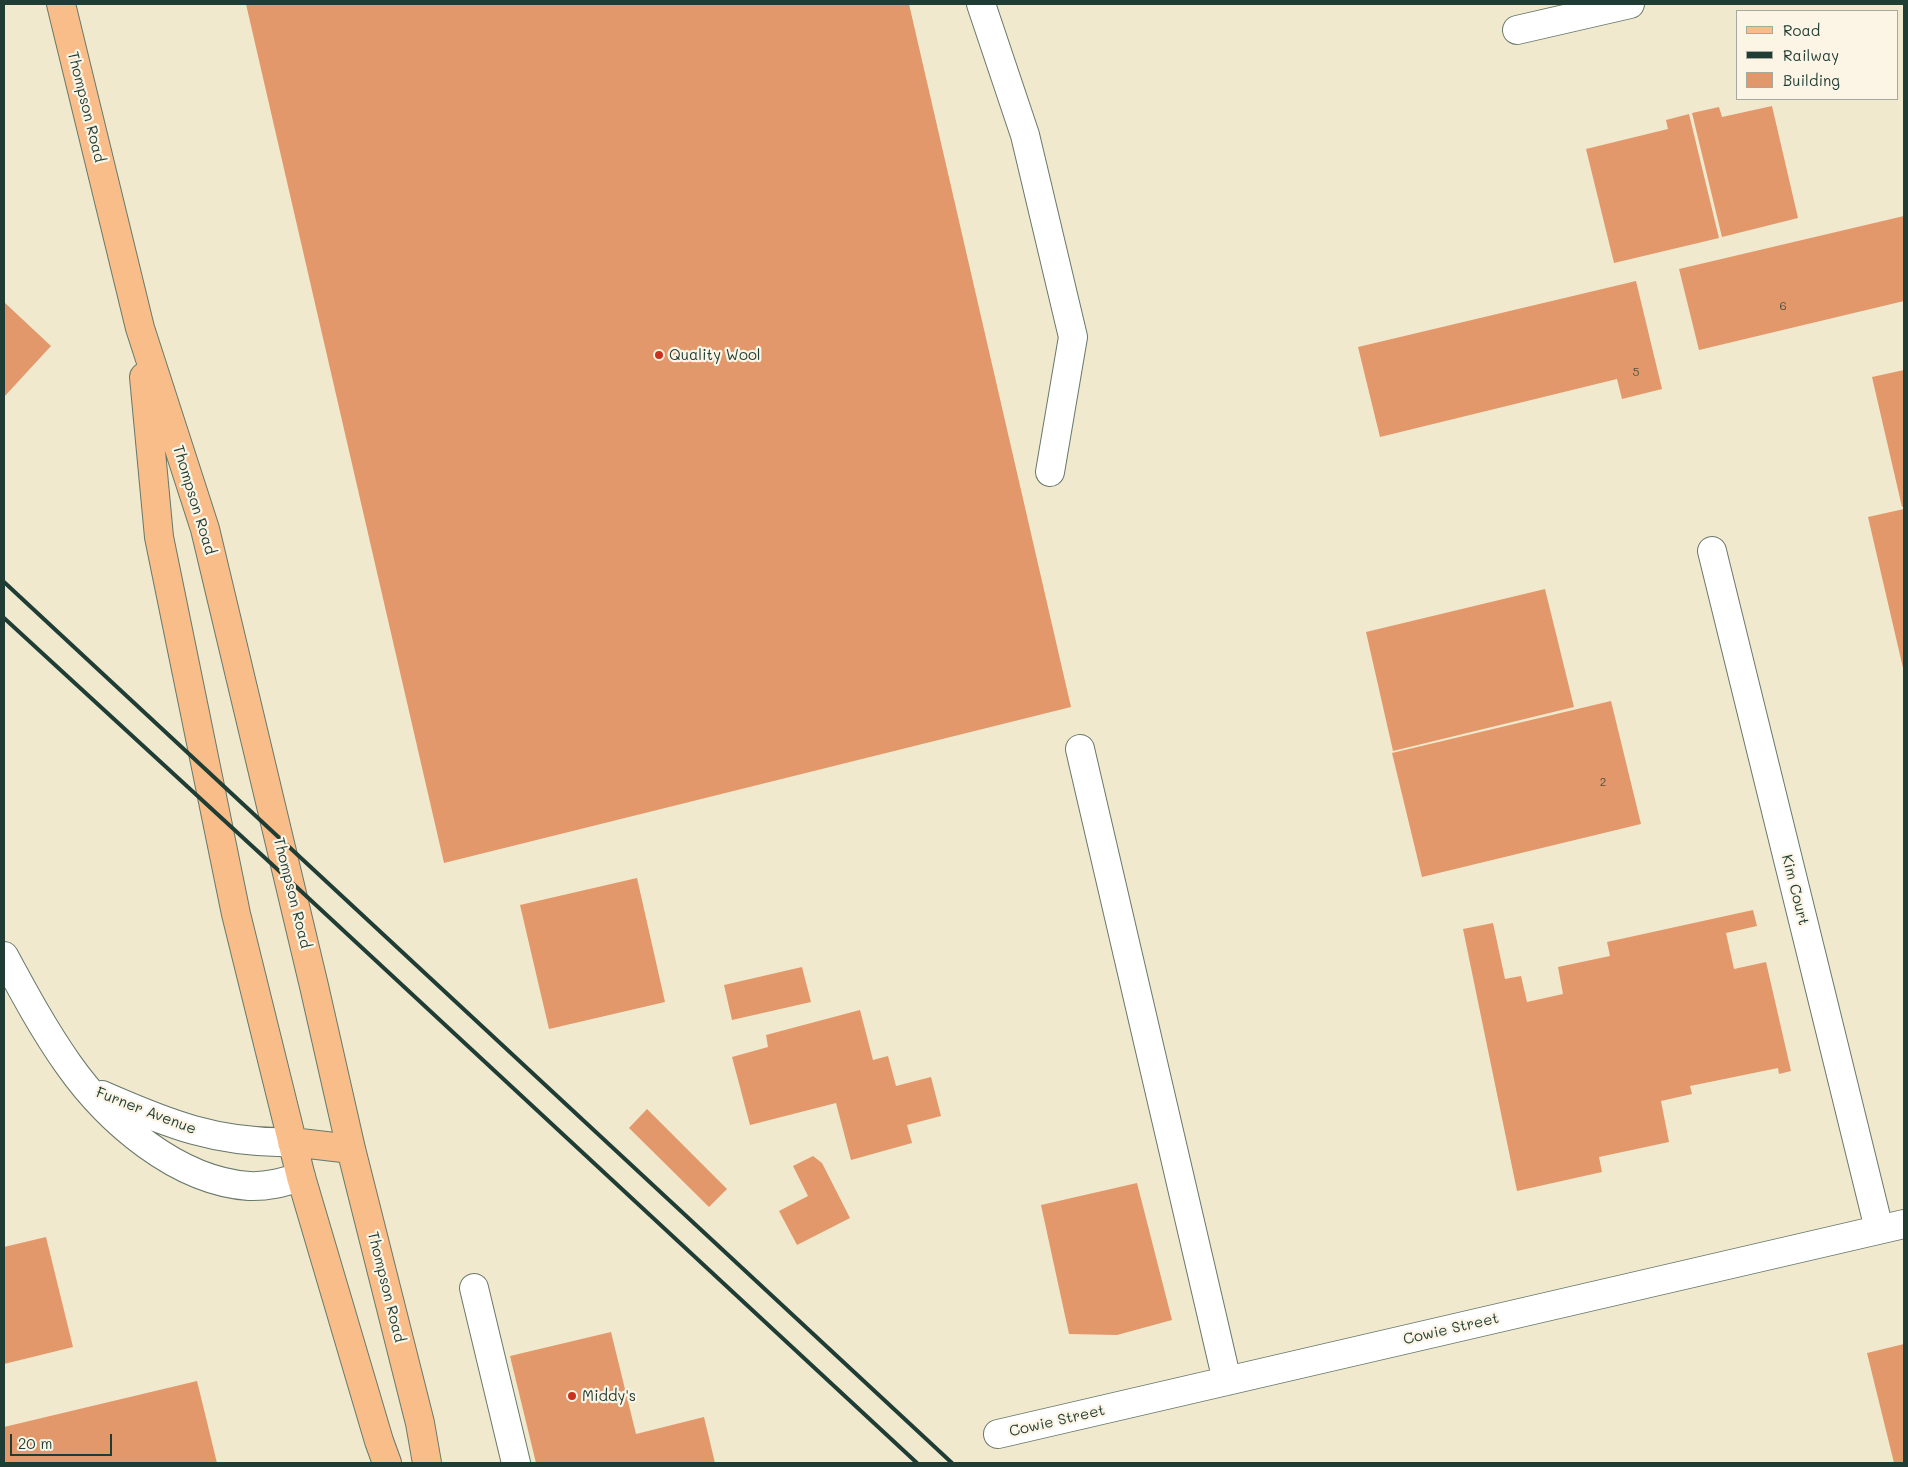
<!DOCTYPE html>
<html>
<head>
<meta charset="utf-8">
<style>
	body { margin:0 }
	#map { position:relative; width:1908px; height:1467px; overflow:hidden; background:#f0e9ce; font-family:Mali,sans-serif }
	canvas { display:block }
	.frame { position:absolute; inset:0; border:5px solid #1f3d34; pointer-events:none }
	.legend { position:absolute; left:1736px; top:10px; width:162px; height:90px; box-sizing:border-box; background:#fcf5e5; border:1px solid #a4ab9e; margin:0; padding:6px 9px; list-style:none; font-size:15px; color:#1f3d34 }
	.legend li { display:flex; align-items:center; gap:10px; height:25px }
	.legend b { width:25px; border:1px solid #a4ab9e }
	.scale { position:absolute; left:10px; top:1434px; width:102px; height:22px; box-sizing:border-box; border:2px solid #1f3d34; border-top:0; padding-left:6px; font-size:15px; line-height:18px; white-space:nowrap; color:#1f3d34; -webkit-text-stroke:4px #fcf5e5; paint-order:stroke }
</style>
</head>
<body>
<div id="map">
<canvas width="1908" height="1467"></canvas>
<div class="frame"></div>
<ul class="legend">
<li><b style="height:6px;background:#f8bd88"></b>Road</li>
<li><b style="height:6px;background:#1f3d34"></b>Railway</li>
<li><b style="height:14px;background:#e2986a"></b>Building</li>
</ul>
<div class="scale">20 m</div>
</div>
<script>
const c = document.querySelector('canvas').getContext('2d');
c.lineJoin = 'round';
function fill(path, color) { c.fillStyle = color; c.fill(path, 'evenodd'); }
function trace(path, color, width, dash) { c.strokeStyle = color; c.lineWidth = width; c.lineCap = dash ? 'butt' : 'round'; c.setLineDash(dash || []); c.stroke(path); }
function write(font, color, halo, rows, align = 'center') {
  c.font = font + ' Mali,sans-serif'; c.lineWidth = 4.5; c.setLineDash([]); c.textBaseline = 'middle'; c.strokeStyle = halo; c.fillStyle = color; for (const [text, x, y, turn = 0] of rows) {
    c.save(); c.translate(x, y); c.rotate((+turn || 0) * Math.PI / 180); c.textAlign = isNaN(turn) ? turn : align; if (halo) c.strokeText(text, 0, 0); c.fillText(text, 0, 0); c.restore();
  }
}
const building = new Path2D(`
	M246,4H909L1071,707L444,863Z
	M1772,106L1798,218L1722,237L1692,113L1719,107L1722,117Z
	M1689,114L1719,238L1614,263L1586,149L1668,129L1666,120Z
	M1904,216V301L1699,350L1679,269Z
	M1636,281L1662,389L1622,399L1617,379L1380,437L1358,347Z
	M4,302L51,346L4,397Z
	M1904,370V506L1902,507L1872,377Z
	M1904,509V668H1903L1868,517Z
	M1545,589L1574,707L1393,751L1366,632Z
	M1611,701L1641,824L1422,877L1392,753Z
	M637,878L665,1002L549,1029L520,905Z
	M1753,910L1757,926L1726,933L1734,969L1766,962L1791,1071L1779,1074L1778,1068L1690,1086L1692,1094L1661,1101L1669,1142L1599,1157L1602,1172L1517,1191L1463,929L1493,923L1505,979L1521,976L1527,1002L1563,994L1558,967L1610,956L1607,942Z
	M802,967L811,1002L732,1020L724,985Z
	M860,1010L873,1060L888,1056L896,1086L931,1077L941,1116L907,1125L912,1143L851,1160L836,1103L750,1125L732,1057L768,1047L766,1035Z
	M647,1109L727,1189L709,1207L629,1128Z
	M813,1156L822,1163L850,1218L797,1245L779,1211L808,1196L793,1166Z
	M1137,1183L1172,1320L1117,1335L1069,1334L1041,1205Z
	M46,1237L73,1347L4,1364V1247Z
	M611,1332L636,1434L704,1417L715,1463H536L510,1356Z
	M1904,1344V1463H1894L1867,1353Z
	M197,1381L217,1463H4V1427Z`);
const minor = new Path2D(`
	M981,4L1025,135L1073,337L1050,472
	M1517,30L1630,4
	M1712,551L1879,1229
	M1080,749L1227,1381
	M4,956C24,993 44,1030 68,1064C108,1121 177,1181 249,1186C267,1187 284,1182 301,1177
	M102,1095C168,1124 218,1144 292,1142
	M474,1288L516,1463
	M998,1434L1904,1224`);
const major = new Path2D(`
	M61,4L140,328L205,529L314,986L351,1149L420,1423L427,1463
	M144,377L159,537L236,914L301,1177L379,1441L387,1463
	M292,1142L351,1149`);
const rail = new Path2D(`
	M4,582L952,1463
	M4,618L289,880L917,1463`);
const markers = [
	[659,355,5,"#c8321e"],
	[572,1396,5,"#c8321e"]
];
const numberNames = [
	["6",1783,306],
	["5",1636,372],
	["2",1603,782]
];
const streetNames = [
	["Thompson Road",86,107,76],
	["Thompson Road",194,500,73],
	["Kim Court",1795,890,76],
	["Thompson Road",292,893,76],
	["Furner Avenue",146,1111,21],
	["Thompson Road",386,1287,76],
	["Cowie Street",1451,1329,-13],
	["Cowie Street",1057,1421,-13]
];
const poiNames = [
	["Quality Wool",669,355],
	["Middy's",582,1396]
];
fill(building, '#e2986a');
trace(minor, '#68796a', 30);
trace(major, '#68796a', 30);
trace(minor, '#fff', 28);
trace(major, '#f8bd88', 28);
trace(rail, '#1f3d34', 4);
for (const [x, y, r, color] of markers) { const dot = new Path2D(); dot.arc(x, y, r, 0, 2 * Math.PI); c.fillStyle = color; c.fill(dot); trace(dot, '#fcf5e5', 2); }
write('12px', '#505442', null, numberNames);
write('15px', '#1f3d34', '#fcf5e5', streetNames);
write('15px', '#1f3d34', '#fcf5e5', poiNames, 'left');
</script>
</body>
</html>
